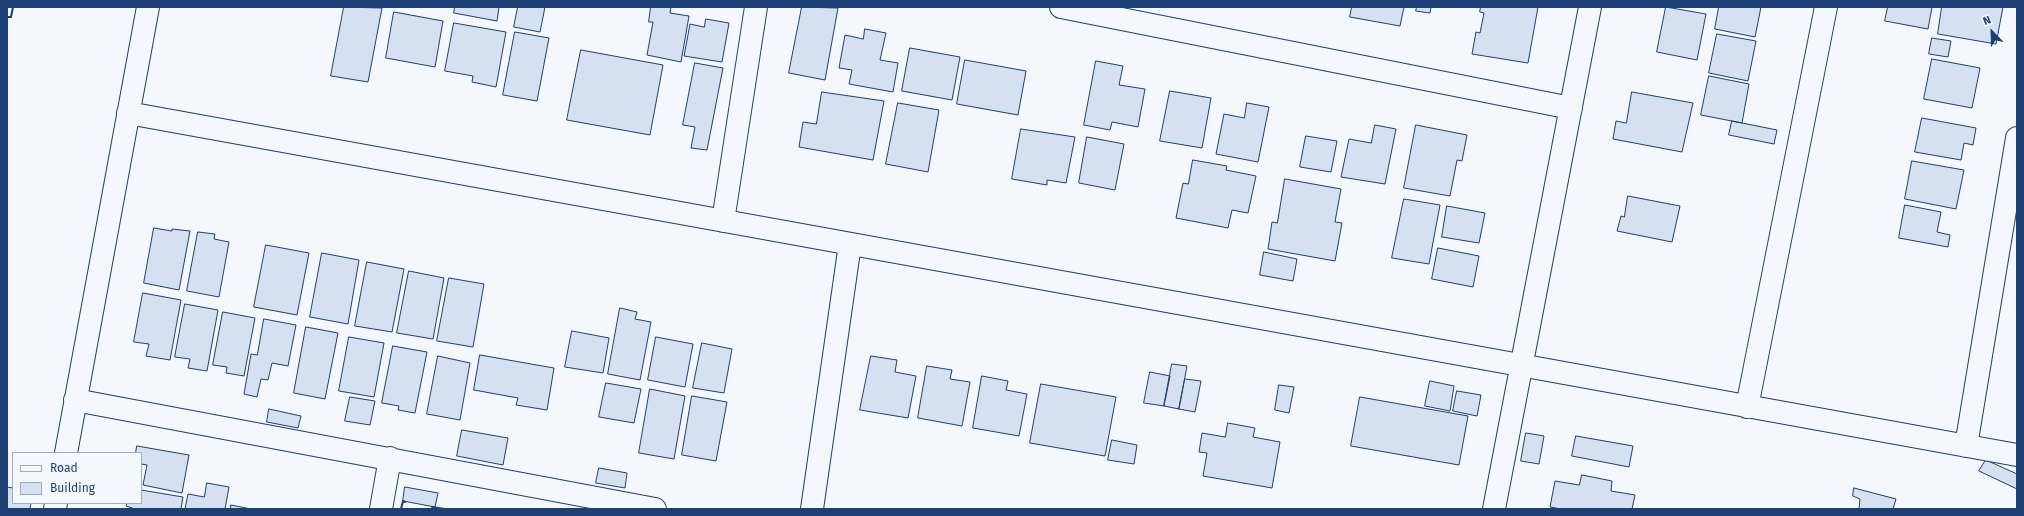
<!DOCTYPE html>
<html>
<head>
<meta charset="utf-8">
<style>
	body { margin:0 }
	#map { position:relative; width:2024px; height:516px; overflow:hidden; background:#f4f7fb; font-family:"Fira Sans",sans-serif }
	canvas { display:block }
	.frame { position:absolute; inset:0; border:8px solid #1d3f73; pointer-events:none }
	.legend { position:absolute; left:12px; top:452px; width:130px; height:52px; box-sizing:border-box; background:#f4f7fb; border:1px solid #9eadc5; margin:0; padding:5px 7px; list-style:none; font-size:12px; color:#1d3f73 }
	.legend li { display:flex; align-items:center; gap:8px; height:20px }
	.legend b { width:20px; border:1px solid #9eadc5 }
	.north { position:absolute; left:1972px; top:12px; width:40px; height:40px; -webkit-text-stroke:3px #f4f7fb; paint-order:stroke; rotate:337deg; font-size:11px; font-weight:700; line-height:16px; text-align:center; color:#1d3f73 }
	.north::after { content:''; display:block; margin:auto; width:14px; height:18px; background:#1d3f73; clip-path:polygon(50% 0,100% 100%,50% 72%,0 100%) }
</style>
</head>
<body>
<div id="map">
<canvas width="2024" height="516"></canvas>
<div class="frame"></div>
<ul class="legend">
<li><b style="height:5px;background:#f4f7fb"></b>Road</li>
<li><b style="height:11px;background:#d5e0f0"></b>Building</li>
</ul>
<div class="north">N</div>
</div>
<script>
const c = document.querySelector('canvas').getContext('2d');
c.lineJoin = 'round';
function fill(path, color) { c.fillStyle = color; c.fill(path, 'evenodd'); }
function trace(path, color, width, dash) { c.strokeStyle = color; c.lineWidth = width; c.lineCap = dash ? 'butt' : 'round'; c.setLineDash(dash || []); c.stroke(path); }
const building = new Path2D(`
	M344,7L382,8L368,82L331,76Z
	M455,7H499L497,21L454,13Z
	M518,7H545L540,32L514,27Z
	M651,7H671L670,13L689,16L681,62L647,55L653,22H649Z
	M802,7L838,8L825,80L789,73Z
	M1352,7H1404L1400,26L1350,17Z
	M1417,7H1431L1430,13L1416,11Z
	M1481,7H1538L1528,63L1472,54L1476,32L1480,33L1484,13L1480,12Z
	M1666,7L1706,14L1697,60L1657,52Z
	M1719,7H1761L1755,37L1715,29Z
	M1888,7H1932L1928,29L1885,21Z
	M1942,7H2003L1996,44L1938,34Z
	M394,12L443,21L435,67L386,58Z
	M706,19L729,23L722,62L684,56L690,24L704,27Z
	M454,23L506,32L496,87L472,82L473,76L445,71Z
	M865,29L886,33L880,60L898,63L893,92L849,84L852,70L839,68L845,35L863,39Z
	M515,32L549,38L537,101L503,95Z
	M1717,34L1756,41L1748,81L1709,73Z
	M1932,38L1951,41L1948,57L1929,54Z
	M910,48L960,57L952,100L902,91Z
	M581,50L663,65L650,135L567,120Z
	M1932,59L1980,68L1972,108L1924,99Z
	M965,60L1026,71L1018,115L957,104Z
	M1096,61L1123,66L1119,85L1145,89L1138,127L1112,122L1110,130L1084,125Z
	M695,63L723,68L707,150L691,148L695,127L683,125Z
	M1709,76L1749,84L1742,123L1701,115Z
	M1170,91L1211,98L1202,148L1160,141Z
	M822,92L884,101L873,160L799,147L803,122L816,124Z
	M1632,92L1693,103L1682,152L1613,139L1616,121L1626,123Z
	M898,103L939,110L928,172L886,164Z
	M1247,103L1269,107L1258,162L1216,154L1224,114L1244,118Z
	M1922,118L1976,128L1973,145L1964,143L1961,160L1915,152Z
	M1732,121L1777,130L1774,144L1729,135Z
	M1375,125L1396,129L1385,184L1341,177L1349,139L1371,143Z
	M1416,125L1467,135L1462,161L1457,160L1450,196L1404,188Z
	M1021,129L1075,137L1066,183L1047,180V185L1012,179Z
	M1306,136L1337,141L1331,172L1300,167Z
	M1087,137L1124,144L1115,190L1079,183Z
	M1193,160L1227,166L1226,170L1256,176L1248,213L1232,210L1228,228L1176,218L1183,183L1188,184Z
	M1912,161L1964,170L1956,209L1905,199Z
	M1285,179L1341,189L1335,222L1342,223L1335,261L1268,249L1272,222L1277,223Z
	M1628,196L1680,206L1672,242L1617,231L1621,216L1624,217Z
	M1404,199L1440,205L1429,264L1392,258Z
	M1905,205L1941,212L1937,232L1950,235L1948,247L1899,238Z
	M1447,206L1485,213L1479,243L1442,237Z
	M154,228L172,231V229L190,231L179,290L144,283Z
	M198,232L215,234L214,239L229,242L219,297L187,291Z
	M266,245L309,253L297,315L254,307Z
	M1438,248L1479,256L1473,287L1432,279Z
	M1264,252L1297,259L1293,281L1260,275Z
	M322,253L359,260L348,324L310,317Z
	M367,262L404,269L392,332L355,326Z
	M409,271L444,278L433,339L397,333Z
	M449,278L484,284L473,347L437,341Z
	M143,293L181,300L170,360L146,356L149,344L134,342Z
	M185,304L218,310L207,371L188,368L190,359L175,357Z
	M620,308L637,312L635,319L651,322L640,380L608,374Z
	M223,312L255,318L244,376L226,373L227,367L213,365Z
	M264,319L296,325L288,366L272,363L268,380L261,379L257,397L244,394L251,354L257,355Z
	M306,327L338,333L325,399L294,393Z
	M572,331L609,338L603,373L565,367Z
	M349,337L384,343L374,397L339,391Z
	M656,337L693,344L685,387L648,380Z
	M702,343L732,349L724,393L693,388Z
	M393,346L427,352L415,413L398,410L399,406L382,403Z
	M480,355L554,368L547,410L516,405L518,398L474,390Z
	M438,356L470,363L460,420L427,414Z
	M871,356L897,360L895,372L916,376L908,418L860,410Z
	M1172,364L1187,366L1179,409L1164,406Z
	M927,366L952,370L950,379L970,382L962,426L918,418Z
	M1150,372L1170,376L1164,406L1144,403Z
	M982,376L1008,381L1006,390L1027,394L1019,436L973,428Z
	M1185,379L1201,381L1195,412L1179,409Z
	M1430,381L1454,386L1450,411L1425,406Z
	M606,383L641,389L634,423L599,417Z
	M1041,384L1116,397L1105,456L1030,443Z
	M1279,385L1294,387L1289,413L1275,410Z
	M650,389L685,396L674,459L639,453Z
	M1457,391L1481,395L1477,416L1453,411Z
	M692,396L727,402L716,461L682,455Z
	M350,397L375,401L370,425L345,421Z
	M1360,397L1468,416L1459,465L1351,446Z
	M269,409L301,416L298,428L267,422Z
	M1228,423L1255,428L1253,437L1280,442L1272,488L1203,476L1207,453L1199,452L1202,433L1225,437Z
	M462,430L508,438L503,465L457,456Z
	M1526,433L1544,436L1539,464L1521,461Z
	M1576,436L1633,446L1629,467L1572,456Z
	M1112,440L1137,445L1134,464L1108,460Z
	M137,446L189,455L182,493L143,485L147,465L141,464V453H136Z
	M1986,460L2017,474V489L1979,471Z
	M599,468L627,473L625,488L596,483Z
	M1582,475L1612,481L1611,491L1635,495L1632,509H1561L1550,507L1555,481L1579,485Z
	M207,483L229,487L225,509H185L188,494L204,497Z
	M7,487L13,488V503H31L30,509H7Z
	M405,487L438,493L435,507L403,501Z
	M1854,488L1896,499L1893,509H1859L1860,499L1853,496Z
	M141,490L183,497L181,509H135L126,506L127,503H141Z
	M231,505L251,509H231Z`);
const minor = new Path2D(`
	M1061,7L1571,108
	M128,113L2017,455
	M723,221L756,7
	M75,400L655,509
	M1747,407L1826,7
	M1966,446L2017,138
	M66,453L148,7
	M55,509L56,503
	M381,509L390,458
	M812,509L850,244
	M1494,509L1590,7`);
const wall = new Path2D(`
	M7,17H11L13,7
	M432,507L445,509
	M401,509L403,501L405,502`);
fill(building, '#d5e0f0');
trace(building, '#1d3f73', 1);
trace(minor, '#1d3f73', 24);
trace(minor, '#f4f7fb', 22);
trace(wall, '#1d3f73', 2);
</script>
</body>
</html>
